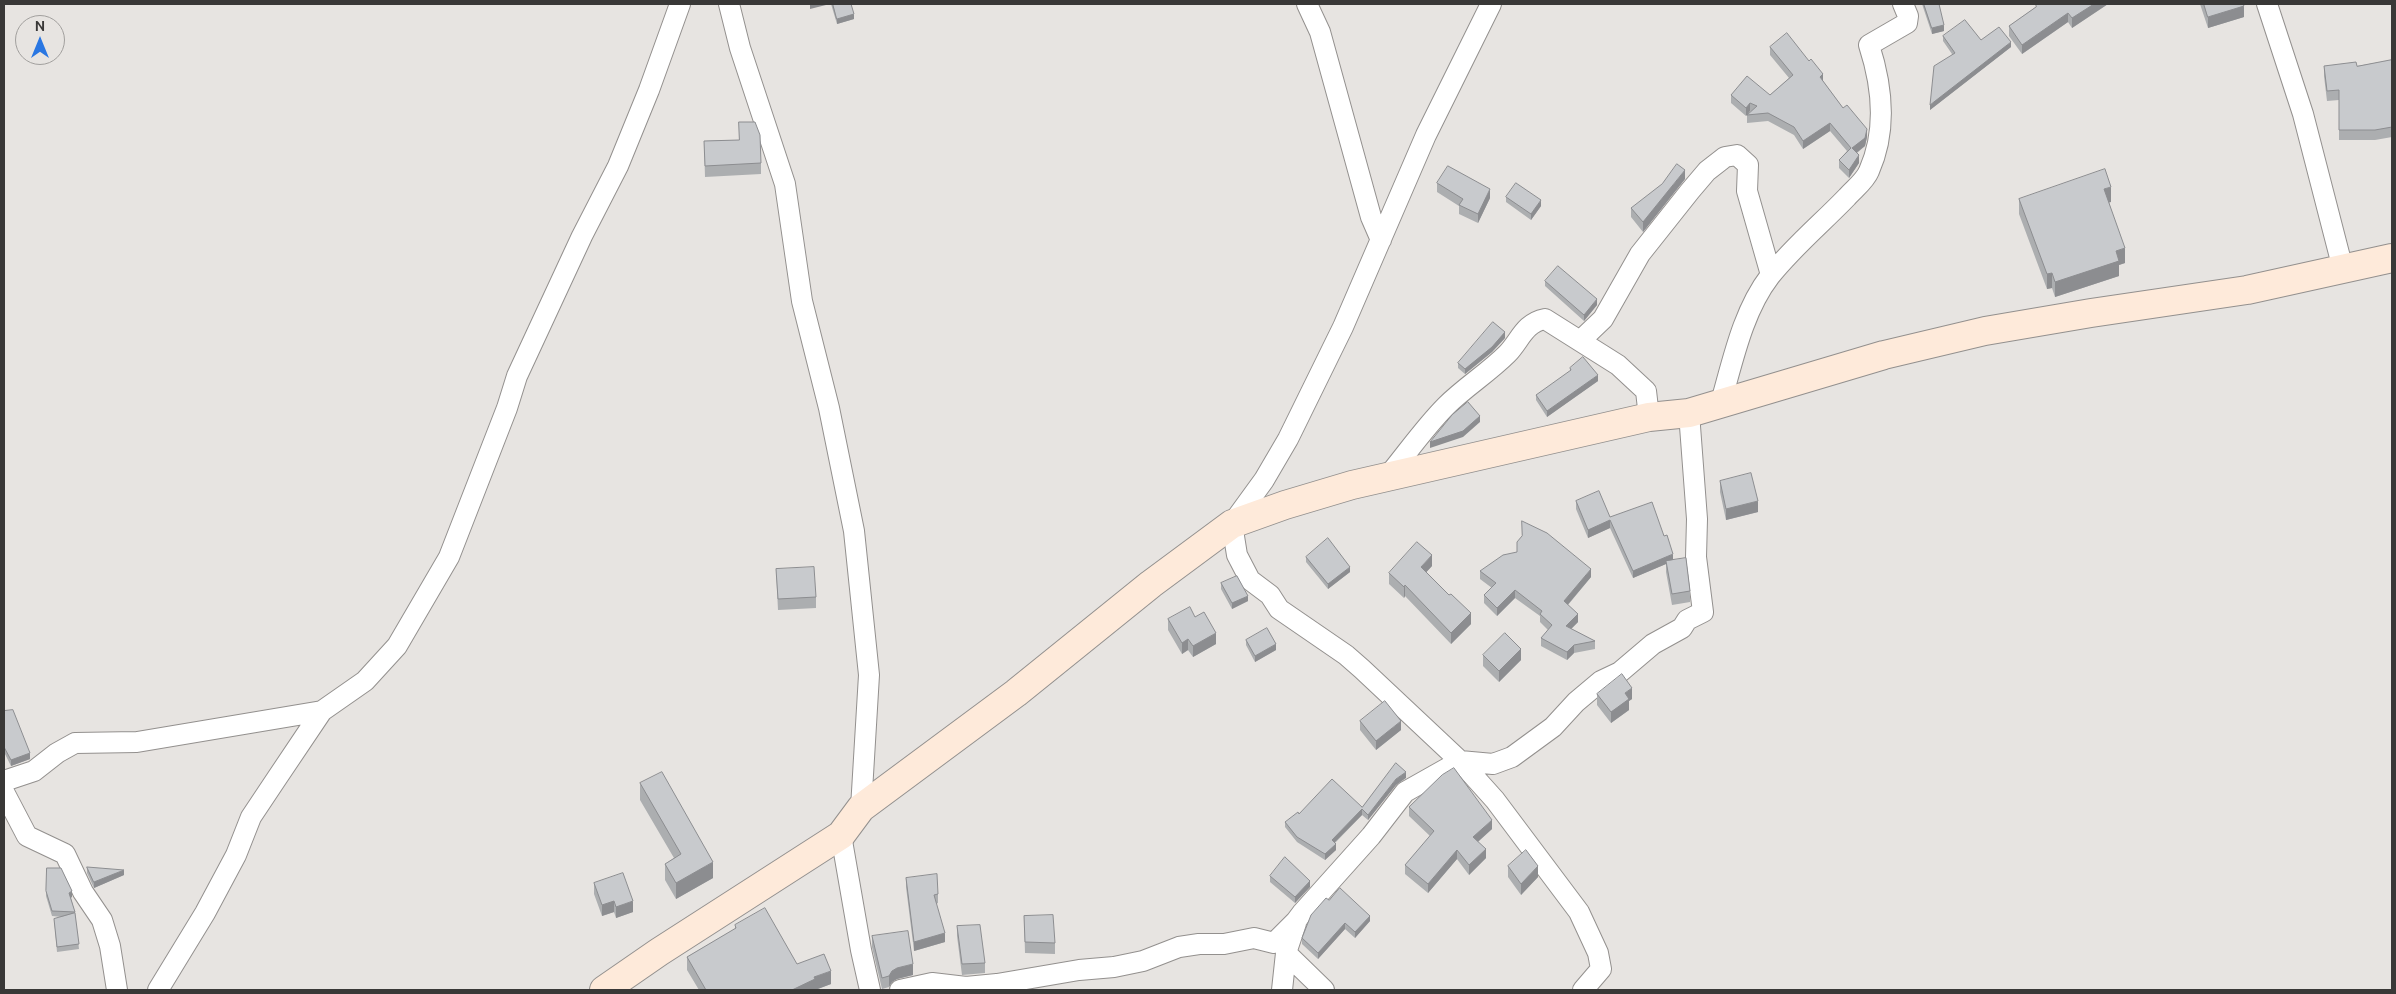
<!DOCTYPE html>
<html>
<head>
<meta charset="utf-8">
<style>
	body { margin:0 }
	#map { position:relative; width:2396px; height:994px; overflow:hidden; background:#e7e4e1; font-family:Ubuntu,sans-serif }
	canvas { display:block }
	.frame { position:absolute; inset:0; border:5px solid #393837; pointer-events:none }
	.north { position:absolute; left:15px; top:15px; width:50px; height:50px; box-sizing:border-box; background:#e7e4e1; border:1px solid #a19f9d; border-radius:50%; rotate:0deg; font-size:14px; font-weight:700; line-height:20px; text-align:center; color:#393837 }
	.north::after { content:''; display:block; margin:auto; width:18px; height:22px; background:#2a77e2; clip-path:polygon(50% 0,100% 100%,50% 72%,0 100%) }
</style>
</head>
<body>
<div id="map">
<canvas width="2396" height="994"></canvas>
<div class="frame"></div>
<div class="north">N</div>
</div>
<script>
const c = document.querySelector('canvas').getContext('2d');
c.lineJoin = 'round';
function trace(path, color, width, dash) { c.strokeStyle = color; c.lineWidth = width; c.lineCap = dash ? 'butt' : 'round'; c.setLineDash(dash || []); c.stroke(path); }
function fill(path, color) { c.fillStyle = color; c.fill(path, 'evenodd'); }
const street = new Path2D(`
	M729,4L740,48L785,184L802,301L829,408L854,531L869,675L861,808
	M1307,4L1320,32L1371,217L1381,240
	M1491,4L1426,135L1343,327L1288,439L1264,480L1232,524L1237,555L1250,580L1270,595L1279,609L1346,655L1362,669L1460,761L1495,800L1579,912L1598,953L1601,969L1583,990
	M2267,4L2303,114L2343,269
	M1580,341L1603,319L1640,254L1690,191L1707,171L1725,157L1737,155L1748,165L1747,191L1771,275
	M1721,402C1733,360 1743,311 1770,276C1793,247 1822,223 1847,197C1854,189 1865,181 1869,171C1887,131 1882,85 1869,45L1907,23L1908,16L1903,4
	M1388,476C1407,453 1425,427 1446,406C1465,387 1488,373 1507,354C1520,341 1524,323 1545,319L1618,365L1646,391L1649,417
	M4,781L34,771L57,753L75,743L137,742L322,711
	M4,792L27,836L65,854L83,892L102,920L110,946L117,990
	M841,835L861,950L870,990
	M1286,953L1324,990
	M158,990L205,913L236,855L251,817L277,778L322,711L365,681L397,646L449,557L507,408L517,376L582,236L618,166L649,90L680,4
	M900,990L932,983L966,987L997,984L1079,970L1114,967L1143,961L1179,947L1199,944H1224L1254,938L1274,943L1296,921L1302,913L1371,836L1405,792L1460,761L1493,764L1512,757L1553,727L1576,702L1601,681L1620,672L1653,644L1682,628L1687,620L1703,612L1696,557L1697,519L1689,413
	M1282,990L1286,953L1296,923`);
const secondary = new Path2D(`
	M604,990L659,952L841,835L861,808L1016,693L1151,584L1232,524L1285,505L1352,485L1649,417L1689,413L1884,355L1985,331L2091,313L2247,290L2392,258`);
const wall = new Path2D(`
	M831,4H851L854,19L837,24Z
	M1922,4H1939L1944,31L1932,34Z
	M2036,4H2108L2072,28L2068,22L2022,54L2009,36V26L2036,7Z
	M2200,4H2243L2244,17L2208,28Z
	M1943,36L2011,47L1930,110L1952,54L1943,41Z
	M1770,47L1823,81L1843,108L1867,137L1865,146L1857,153L1859,163L1849,178L1839,168V160L1847,151L1830,131L1803,149L1794,135L1768,121L1747,123V115L1751,111H1750L1746,116L1731,103V95H1770L1789,78L1770,55Z
	M2392,60V137L2375,140H2339V100L2327,101L2324,76V66H2357Z
	M739,122L761,163V174L705,177L704,141L739,140Z
	M1685,179L1643,232L1631,217V208Z
	M1437,183L1490,198L1478,223L1459,214V206L1437,192Z
	M1506,197L1541,206L1531,220L1506,202Z
	M2019,199L2111,202H2109L2125,263L2119,265V276L2055,297L2052,288L2047,289L2019,214Z
	M1545,281L1597,305L1584,321L1545,286Z
	M1505,338L1492,352L1465,374L1458,368V363Z
	M1570,368L1598,381L1547,417L1536,400V395L1570,372Z
	M1720,481L1758,512L1726,520L1720,492Z
	M1576,501L1610,517L1673,560L1690,591V602L1672,605L1666,572V564L1633,578L1610,528L1588,538L1576,509Z
	M1306,557L1350,572L1328,589L1306,562Z
	M1432,566L1426,572L1471,624L1451,644L1405,596L1404,598L1389,584V573Z
	M776,569L816,597V608L778,610Z
	M1480,571L1591,577L1568,605L1578,622L1571,629L1595,641V649L1574,653L1567,660L1541,646V638L1548,630L1540,622V616L1515,598L1497,616L1484,603V595L1492,588L1480,579Z
	M1221,583L1248,601L1232,609L1221,589Z
	M1195,617L1216,644L1193,657L1188,650L1182,654L1168,630V619Z
	M1246,640L1276,650L1255,662L1246,645Z
	M1483,655L1521,660L1499,682L1483,666Z
	M1597,694L1632,699L1629,701V710L1611,723L1597,705Z
	M4,711L30,759L11,766L4,752Z
	M1360,721L1401,730L1376,750L1360,730Z
	M1406,778L1396,785L1368,820L1362,815L1335,843L1336,850L1325,860L1297,842L1285,827V822L1299,814L1362,807Z
	M640,783L713,878L676,899L665,880V864L674,858L640,800Z
	M1409,807L1492,829L1478,842L1486,858L1469,875L1457,859L1428,893L1405,874V865L1430,836L1409,816Z
	M1508,866L1538,877L1521,895L1508,877Z
	M87,867L124,875L94,888L87,873Z
	M47,868L72,897L71,898L75,913L79,949L57,952L54,919L62,917L52,916L46,896Z
	M1270,876L1310,887L1295,903L1270,882Z
	M906,878L938,894V903L936,904L945,942L914,951L906,887Z
	M594,883L633,912L616,918L614,912L602,916L594,894Z
	M1329,900L1370,921L1355,938L1345,929L1318,959L1302,944V938Z
	M1024,916L1055,943V954L1025,953Z
	M735,925L797,964L831,984L815,990H699L687,970V957L735,929Z
	M957,926L985,963V973L962,975L957,936Z
	M872,936L913,975L897,979L892,982L889,987L882,989L872,947Z`);
const shadedWall = new Path2D(`
	M810,4H830L810,9Z
	M2094,4H2108L2072,28V18Z
	M2244,6V17L2208,28V17Z
	M2068,13V22L2022,54V45Z
	M854,14V19L837,24V19Z
	M1944,25V31L1932,34V28Z
	M2011,42V47L1930,110V105Z
	M1823,74V82L1820,77Z
	M1750,103V111L1746,116V108Z
	M1830,123V131L1803,149V141Z
	M1867,129V137L1865,146L1852,156V148Z
	M1859,155V163L1849,178V170Z
	M1685,170V179L1643,232V222Z
	M2111,187V202L2104,204V189Z
	M1490,189V198L1478,223V214Z
	M1541,200V206L1531,220V214Z
	M2125,248V263L2119,265V276L2055,297V282L2116,251Z
	M2052,273V288L2047,289V274Z
	M1597,299V305L1584,321V315Z
	M1505,332V338L1492,352L1465,374V369Z
	M1598,375V381L1547,417V411Z
	M1480,416V422L1463,437L1430,448V442Z
	M1758,501V512L1726,520V509Z
	M1610,520V528L1588,538V530Z
	M1673,554V561H1666V564L1633,578V571Z
	M1432,555V566L1421,578V567Z
	M1350,567V572L1328,589V584Z
	M1591,569V577L1564,609V601Z
	M1405,585V596L1404,598V587Z
	M1515,590V598L1497,616V608Z
	M1248,596V601L1232,609V603Z
	M1471,613V624L1451,644V633Z
	M1578,614V622L1566,634V626Z
	M1216,633V644L1193,657V646Z
	M1188,639V650L1182,654V643Z
	M1276,644V650L1255,662V656Z
	M1574,645V653L1567,660V652Z
	M1521,649V660L1499,682V671Z
	M1632,688V699L1629,701V710L1611,723V712L1625,693Z
	M1401,721V730L1376,750V741Z
	M30,753V759L11,766V760Z
	M1406,772V778L1396,785L1368,820V815L1396,779Z
	M1362,809V815L1332,845V840Z
	M1492,820V829L1473,846V837Z
	M1336,844V850L1325,860V854Z
	M1486,849V858L1469,875V865Z
	M1457,850V859L1428,893V884Z
	M713,862V878L676,899V883Z
	M1538,866V877L1521,895V884Z
	M124,870V875L94,888V882Z
	M1310,881V887L1295,903V897Z
	M72,891V897L69,898V893Z
	M614,901V912L602,916V905Z
	M633,901V912L616,918V907Z
	M1370,916V921L1355,938V932Z
	M1345,923V929L1318,959V953Z
	M945,933V942L914,951V942Z
	M913,964V975L897,979L892,982L889,987V976L892,971L897,968Z
	M831,971V984L815,990H792L814,977Z`);
const building = new Path2D(`
	M833,4H851L854,14L837,19Z
	M1924,4H1939L1944,25L1932,28Z
	M2036,4H2094L2072,18L2068,13L2022,45L2009,26L2036,7Z
	M2204,4H2243L2244,6L2208,17Z
	M1965,20L1981,40L1999,27L2011,42L1930,105L1934,66L1955,53L1943,36Z
	M1787,33L1809,61L1811,59L1823,74L1820,77L1843,108L1847,105L1867,129L1865,138L1852,148L1859,155L1849,170L1839,160L1851,148L1830,123L1803,141L1794,127L1768,113L1747,115L1757,106L1750,103L1746,108L1731,95L1747,76L1770,95L1793,75L1770,47Z
	M2392,60V127L2375,130H2339V90L2327,91L2324,66L2356,62L2357,66Z
	M739,122H755L760,135L761,163L705,166L704,141L739,140Z
	M1677,164L1685,170L1643,222L1631,208L1662,184Z
	M1448,166L1490,189L1478,214L1459,205L1463,199L1437,183Z
	M2105,169L2111,187L2104,189L2125,248L2116,251L2119,261L2055,282L2052,273L2047,274L2019,199Z
	M1516,183L1541,200L1531,214L1506,197Z
	M1558,266L1597,299L1584,315L1545,281Z
	M1493,322L1505,332L1492,347L1465,369L1458,363Z
	M1583,357L1598,375L1547,411L1536,395L1571,370L1570,368Z
	M1468,402L1480,416L1463,431L1430,442L1452,415Z
	M1751,473L1758,501L1726,509L1720,481Z
	M1599,491L1610,517L1652,502L1664,536L1667,535L1673,554L1633,571L1610,520L1588,530L1576,501Z
	M1522,521L1547,533L1591,569L1564,601L1578,614L1566,626L1595,641L1574,645L1567,652L1541,638L1552,625L1540,614L1542,611L1515,590L1497,608L1484,595L1496,583L1480,571L1503,555L1517,552V542L1522,536Z
	M1328,538L1350,567L1328,584L1306,557Z
	M1417,542L1432,555L1421,567L1449,595L1451,594L1471,613L1451,633L1405,585L1404,587L1389,573Z
	M1686,558L1690,591L1672,594L1666,561Z
	M814,567L816,597L778,599L776,569Z
	M1237,576L1248,596L1232,603L1221,583Z
	M1190,607L1195,617L1204,612L1216,633L1193,646L1188,639L1182,643L1168,619Z
	M1267,628L1276,644L1255,656L1246,640Z
	M1505,633L1521,649L1499,671L1483,655Z
	M1622,674L1632,688L1625,693L1629,699L1611,712L1597,694Z
	M1385,701L1401,721L1376,741L1360,721Z
	M13,710L30,753L11,760L4,747V711Z
	M1396,763L1406,772L1396,779L1368,815L1362,809L1332,840L1336,844L1325,854L1297,837L1285,822L1298,812L1299,814L1332,779L1362,807Z
	M1454,768L1492,820L1473,837L1486,849L1469,865L1457,850L1428,884L1405,865L1434,831L1409,807L1442,775Z
	M662,772L713,862L676,883L665,864L681,854L640,783Z
	M1526,850L1538,866L1521,884L1508,866Z
	M1285,857L1310,881L1295,897L1270,876Z
	M87,867L124,870L94,882Z
	M47,868H61L72,891L69,893L75,912L52,911L46,891Z
	M623,873L633,901L616,907L614,901L602,905L594,883Z
	M937,874L938,894L934,895L945,933L914,942L906,878Z
	M1340,888L1370,916L1355,932L1345,923L1318,953L1302,938L1311,915L1326,898L1329,900Z
	M765,908L797,964L824,954L831,971L814,977L815,979L792,990H706L687,957L736,928L735,925Z
	M75,913L79,944L57,947L54,919Z
	M1053,915L1055,943L1025,942L1024,916Z
	M980,925L985,963L962,964L957,926Z
	M908,931L913,964L897,968L892,971L889,976L882,978L872,936Z`);
trace(street, '#93908e', 22);
trace(secondary, '#93908e', 30);
trace(street, '#fff', 20);
trace(secondary, '#feeada', 28);
fill(wall, '#acaeb0');
fill(shadedWall, '#8c8d90');
fill(building, '#c8cacd');
trace(building, '#8c8d90', 1);
</script>
</body>
</html>
